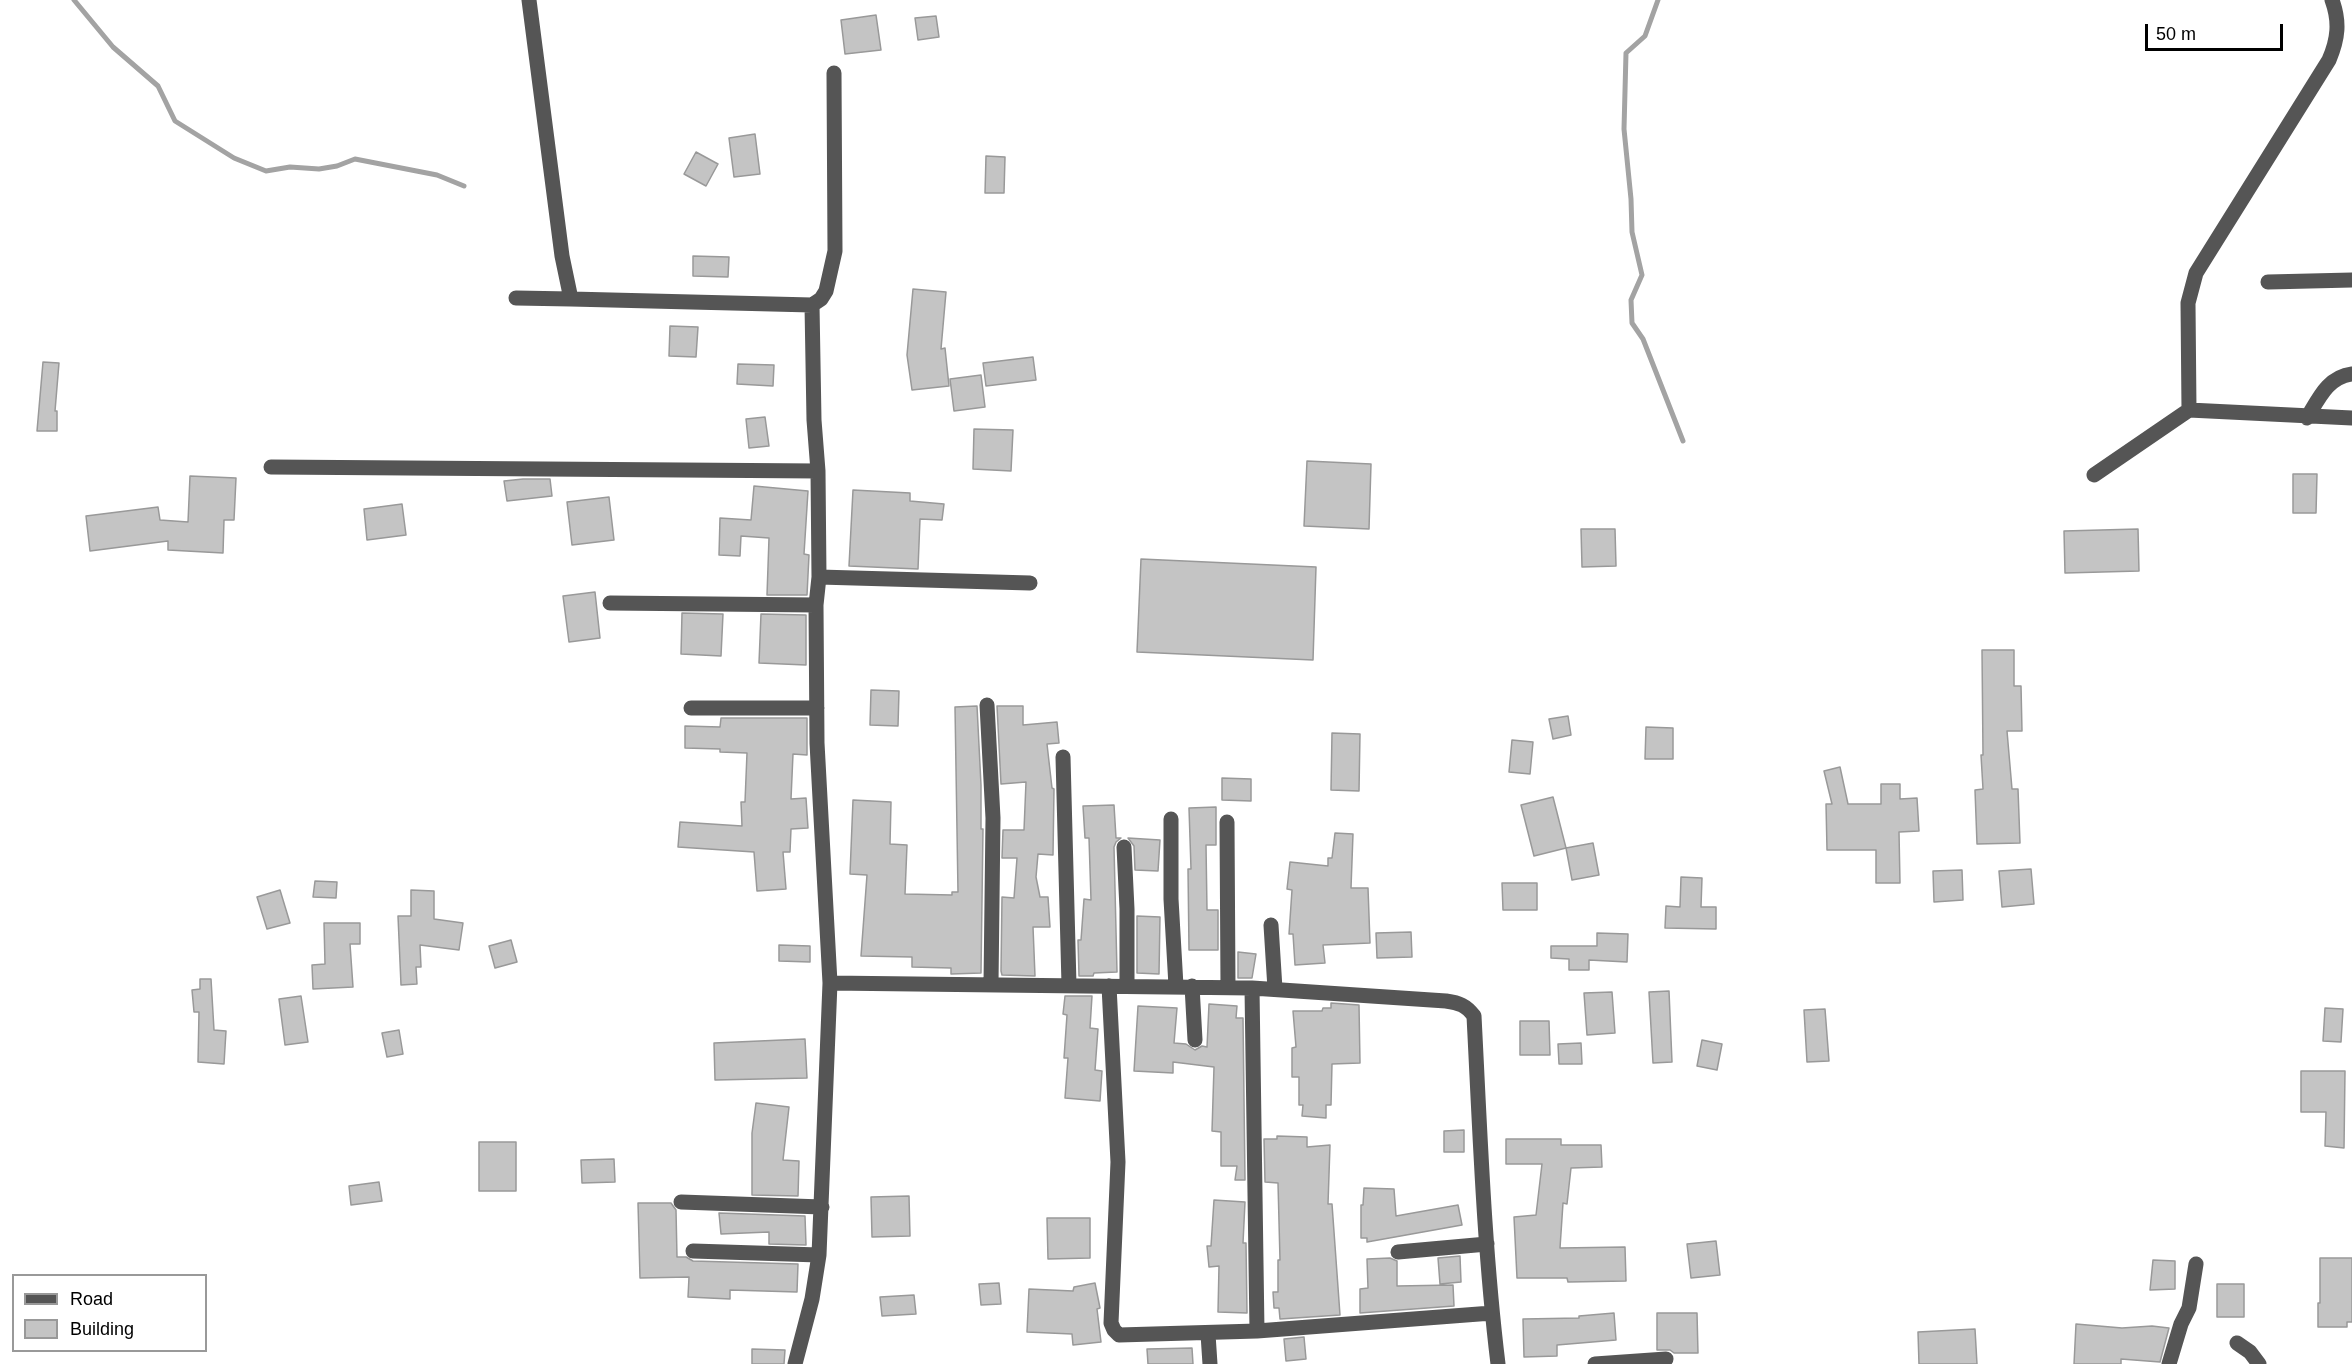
<!DOCTYPE html>
<html>
<head>
<meta charset="utf-8">
<style>
	body { margin:0 }
	#map { position:relative; width:2352px; height:1364px; overflow:hidden; background:#fff; font-family:Helvetica,sans-serif }
	canvas { display:block }
	.legend { position:absolute; left:12px; top:1274px; width:195px; height:78px; box-sizing:border-box; background:#fff; border:2px solid #999; margin:0; padding:8px 10px; list-style:none; font-size:18px; color:#000 }
	.legend li { display:flex; align-items:center; gap:12px; height:30px }
	.legend b { width:30px; border:2px solid #999 }
	.scale { position:absolute; left:2145px; top:24px; width:138px; height:27px; box-sizing:border-box; border:3px solid #000; border-top:0; padding-left:8px; font-size:18px; line-height:21px; white-space:nowrap; color:#000; -webkit-text-stroke:4px #fff; paint-order:stroke }
</style>
</head>
<body>
<div id="map">
<canvas width="2352" height="1364"></canvas>
<ul class="legend">
<li><b style="height:8px;background:#555"></b>Road</li>
<li><b style="height:16px;background:#c4c4c4"></b>Building</li>
</ul>
<div class="scale">50 m</div>
</div>
<script>
const c = document.querySelector('canvas').getContext('2d');
c.lineJoin = 'round';
function trace(path, color, width, dash) { c.strokeStyle = color; c.lineWidth = width; c.lineCap = dash ? 'butt' : 'round'; c.setLineDash(dash || []); c.stroke(path); }
function fill(path, color) { c.fillStyle = color; c.fill(path, 'evenodd'); }
const stream = new Path2D(`
	M74,0L113,47L158,86L175,121L234,158L266,171L290,167L319,169L337,166L355,159L437,175L464,186
	M1658,0L1645,36L1626,53L1624,129L1631,199L1632,232L1642,275L1631,300L1632,323L1643,339L1683,441`);
const building = new Path2D(`
	M876,15L881,50L845,54L841,20Z
	M936,16L939,37L918,40L915,18Z
	M755,134L760,174L734,177L729,138Z
	M696,152L718,164L706,186L684,174Z
	M986,156L1005,157L1004,193H985Z
	M693,256L729,257L728,277L693,276Z
	M913,289L946,292L941,349L945,348L949,386L912,390L907,355Z
	M670,326L698,327L696,357L669,356Z
	M1033,357L1036,380L986,386L983,363Z
	M43,362L59,363L55,411H57V431H37Z
	M738,364L774,365L773,386L737,384Z
	M981,375L985,407L954,411L950,379Z
	M765,417L769,446L749,448L746,419Z
	M974,429L1013,430L1011,471L973,469Z
	M1307,461L1371,464L1369,529L1304,526Z
	M2293,474H2317L2316,513H2293Z
	M190,476L236,478L234,520H224L223,553L168,550V541L90,551L86,516L158,507L160,520L188,522Z
	M523,479H550L552,496L507,501L504,481Z
	M754,486L808,491L804,554L809,555L807,595H767L769,538L741,536L740,556L719,555L720,518L751,520Z
	M853,490L910,493V501L944,504L942,520L920,519L918,569L849,566Z
	M609,497L614,540L572,545L567,502Z
	M402,504L406,535L367,540L364,509Z
	M1581,529H1615L1616,566L1582,567Z
	M2138,529L2139,571L2065,573L2064,531Z
	M1141,559L1316,567L1313,660L1137,652Z
	M595,592L600,638L569,642L563,596Z
	M682,613L723,614L721,656L681,654Z
	M761,614L806,615V665L759,663Z
	M1982,650H2014V686H2021L2022,731H2007L2012,789H2018L2020,843L1977,844L1975,790L1983,789L1981,755H1983Z
	M871,690L899,691L898,726L870,725Z
	M977,706L981,785V829H983L981,973L951,974V968L912,967V957L861,956L867,875L850,874L853,800L891,802L890,844L907,845L905,894L952,895V892H958L955,707Z
	M997,706H1023V725L1057,722L1059,743L1047,744L1052,788L1054,789L1053,855L1038,854L1036,877L1040,897H1048L1050,927H1033L1035,976L1002,975L1001,971L1002,897L1014,898L1017,858H1002L1003,830H1024L1026,782L1001,784Z
	M1568,716L1571,735L1553,739L1549,719Z
	M721,718H807V755L793,754L791,799L806,798L808,828L791,829L790,852H783L786,889L757,891L754,852L678,847L680,822L742,826L741,802H745L747,753L720,752V749L685,748V726L720,727Z
	M1646,727L1673,728V759H1645Z
	M1332,733L1360,734L1359,791L1331,790Z
	M1512,740L1533,742L1530,774L1509,772Z
	M1840,767L1848,804H1881V784H1900V799L1917,798L1919,831L1899,832L1900,883H1876V850H1827L1826,804H1832L1824,771Z
	M1222,778L1251,779V801L1222,800Z
	M1553,797L1566,848L1534,856L1521,805Z
	M1114,805L1116,838H1121L1116,842L1114,847L1117,972L1094,973L1093,976H1079L1078,940H1081L1084,899L1091,900L1089,838H1085L1083,806Z
	M1216,807V845H1206L1207,910H1218V950H1189L1188,869H1191L1189,808Z
	M1335,833L1353,834L1351,888H1368L1370,943L1323,945L1325,963L1295,965L1293,934H1289L1292,890L1287,889L1290,862L1328,866V858H1332Z
	M1128,838L1160,840L1158,871L1135,870L1134,846Z
	M1593,843L1599,875L1572,880L1566,848Z
	M2031,869L2034,904L2002,907L1999,871Z
	M1962,870L1963,900L1934,902L1933,871Z
	M1681,877L1702,878L1701,907H1716V929L1665,928L1666,906L1680,907Z
	M315,881L337,882L336,898L313,897Z
	M1502,883H1537V910H1503Z
	M280,890L290,923L267,929L257,897Z
	M411,890L434,891V919L463,923L459,950L420,945L421,967H416L417,984L401,985L398,916H411Z
	M1137,916L1160,917L1159,974L1137,973Z
	M324,923H360V944H350L353,987L313,989L312,965L325,964Z
	M1411,932L1412,957L1377,958L1376,933Z
	M1597,933L1628,934L1627,962L1589,960V970H1569V959L1551,958V946H1597Z
	M511,940L517,962L495,968L489,946Z
	M779,945L810,946V962L779,961Z
	M1238,952L1256,954L1252,978H1238Z
	M200,979H211L214,1030L226,1031L224,1064L198,1062L199,1012H194L192,990L200,989Z
	M1669,991L1672,1062L1653,1063L1649,992Z
	M1612,992L1615,1033L1587,1035L1584,993Z
	M301,996L308,1042L285,1045L279,999Z
	M1065,996H1092L1090,1028L1098,1029L1095,1070L1102,1071L1100,1101L1065,1098L1068,1058H1064L1067,1015L1063,1014Z
	M1331,1003L1359,1005L1360,1063L1332,1064L1331,1105H1326V1118L1302,1116L1303,1105H1299V1077H1292V1048L1296,1047L1293,1011H1322L1323,1008H1331Z
	M1209,1004L1237,1006L1236,1018H1243L1245,1180H1235L1237,1166H1221V1132L1212,1131L1214,1067L1173,1062V1073L1134,1071L1138,1006L1177,1008L1174,1043L1186,1044L1195,1050L1202,1046L1207,1047Z
	M2325,1008L2343,1009L2341,1042L2323,1041Z
	M1825,1009L1829,1061L1807,1062L1804,1010Z
	M1520,1021H1549L1550,1055H1520Z
	M399,1030L403,1054L387,1057L382,1033Z
	M805,1039L807,1078L715,1080L714,1043Z
	M1702,1040L1722,1044L1717,1070L1697,1066Z
	M1581,1043L1582,1064H1559L1558,1044Z
	M2301,1071H2345L2344,1148L2325,1146L2326,1112H2301Z
	M756,1103L789,1107L783,1160L799,1161L798,1196L752,1195V1133Z
	M1464,1130V1152H1444V1131Z
	M1277,1136L1307,1137V1147L1330,1145L1328,1204H1332L1340,1315L1280,1319L1279,1308H1274L1273,1292H1278V1260H1280L1278,1183L1265,1182L1264,1139H1277Z
	M1506,1139H1561V1145H1601L1602,1167L1571,1168L1567,1204L1563,1203L1560,1248L1625,1247L1626,1281L1568,1282L1567,1278H1517L1514,1217L1536,1215L1542,1164H1506Z
	M479,1142H516V1191H479Z
	M614,1159L615,1182L582,1183L581,1160Z
	M379,1182L382,1201L351,1205L349,1186Z
	M1364,1188L1394,1189L1396,1216L1458,1205L1462,1225L1367,1242V1238H1361V1205H1363Z
	M909,1196L910,1236L872,1237L871,1197Z
	M1214,1200L1245,1202L1243,1243H1246L1247,1313L1218,1312L1219,1266L1209,1267L1207,1246H1211Z
	M638,1203H671L676,1210L677,1257H686L693,1261L798,1264L797,1292L730,1290V1299L688,1297L689,1277L640,1278Z
	M719,1213L805,1216L806,1245L769,1244V1232L721,1234Z
	M1047,1218H1090V1258L1048,1259Z
	M1716,1241L1720,1275L1691,1278L1687,1244Z
	M1460,1256L1461,1282L1440,1284L1438,1258Z
	M1390,1258L1397,1261V1286L1453,1285L1454,1306L1360,1313V1289L1368,1288L1367,1259Z
	M2320,1258H2352V1322H2347V1327H2318V1303H2320Z
	M2153,1260L2175,1261V1289L2150,1290Z
	M999,1283L1001,1304L981,1305L979,1284Z
	M1095,1283L1100,1308L1097,1309L1101,1342L1073,1345L1072,1334L1027,1332L1029,1289L1073,1291L1074,1287Z
	M2217,1284H2244V1317H2217Z
	M914,1295L916,1314L882,1316L880,1297Z
	M1614,1313L1616,1340L1557,1345V1356L1524,1357L1523,1319L1579,1318V1316Z
	M1657,1313H1697L1698,1353H1674L1670,1350H1657Z
	M2076,1324L2122,1328L2152,1326L2169,1328L2160,1362L2121,1359V1364H2074Z
	M1975,1329L1977,1364H1919L1918,1332Z
	M1304,1337L1306,1359L1286,1361L1284,1339Z
	M1192,1348L1193,1364H1148L1147,1349Z
	M752,1349L785,1350L784,1364H752Z`);
const minor = new Path2D(`
	M529,0L562,256L571,299L812,305L814,420L818,471L819,577L816,605L817,743L830,983L819,1255L812,1299L795,1364
	M2268,282L2352,280
	M516,298L571,299
	M812,305L821,299L826,291L835,251L834,73
	M2189,410L2188,303L2196,273L2329,60C2338,39 2340,22 2332,0
	M2307,418C2319,398 2328,377 2352,374
	M271,467L818,471
	M2094,475L2189,410L2352,418
	M819,577L1030,583
	M610,603L816,605
	M987,705L993,818L991,984
	M691,708H817
	M1063,757L1069,985
	M1171,819V899L1176,986
	M1227,822L1228,987
	M1124,847L1127,909V986
	M1271,925L1275,989
	M830,983L1252,988L1446,1001C1459,1003 1466,1005 1474,1016C1480,1132 1484,1249 1498,1364
	M1109,986L1118,1162L1111,1323L1114,1330L1119,1335L1257,1331L1492,1313
	M1192,986L1195,1040
	M1252,988L1257,1331
	M681,1202L822,1207
	M693,1251L819,1255
	M1398,1252L1487,1244
	M1208,1334L1210,1364
	M2237,1343L2250,1352L2259,1364
	M1595,1364L1666,1359
	M2169,1364L2181,1324L2189,1308L2196,1264`);
trace(stream, '#a3a3a3', 5);
fill(building, '#c4c4c4');
trace(building, '#999', 1.5);
trace(minor, '#555', 15);
</script>
</body>
</html>
